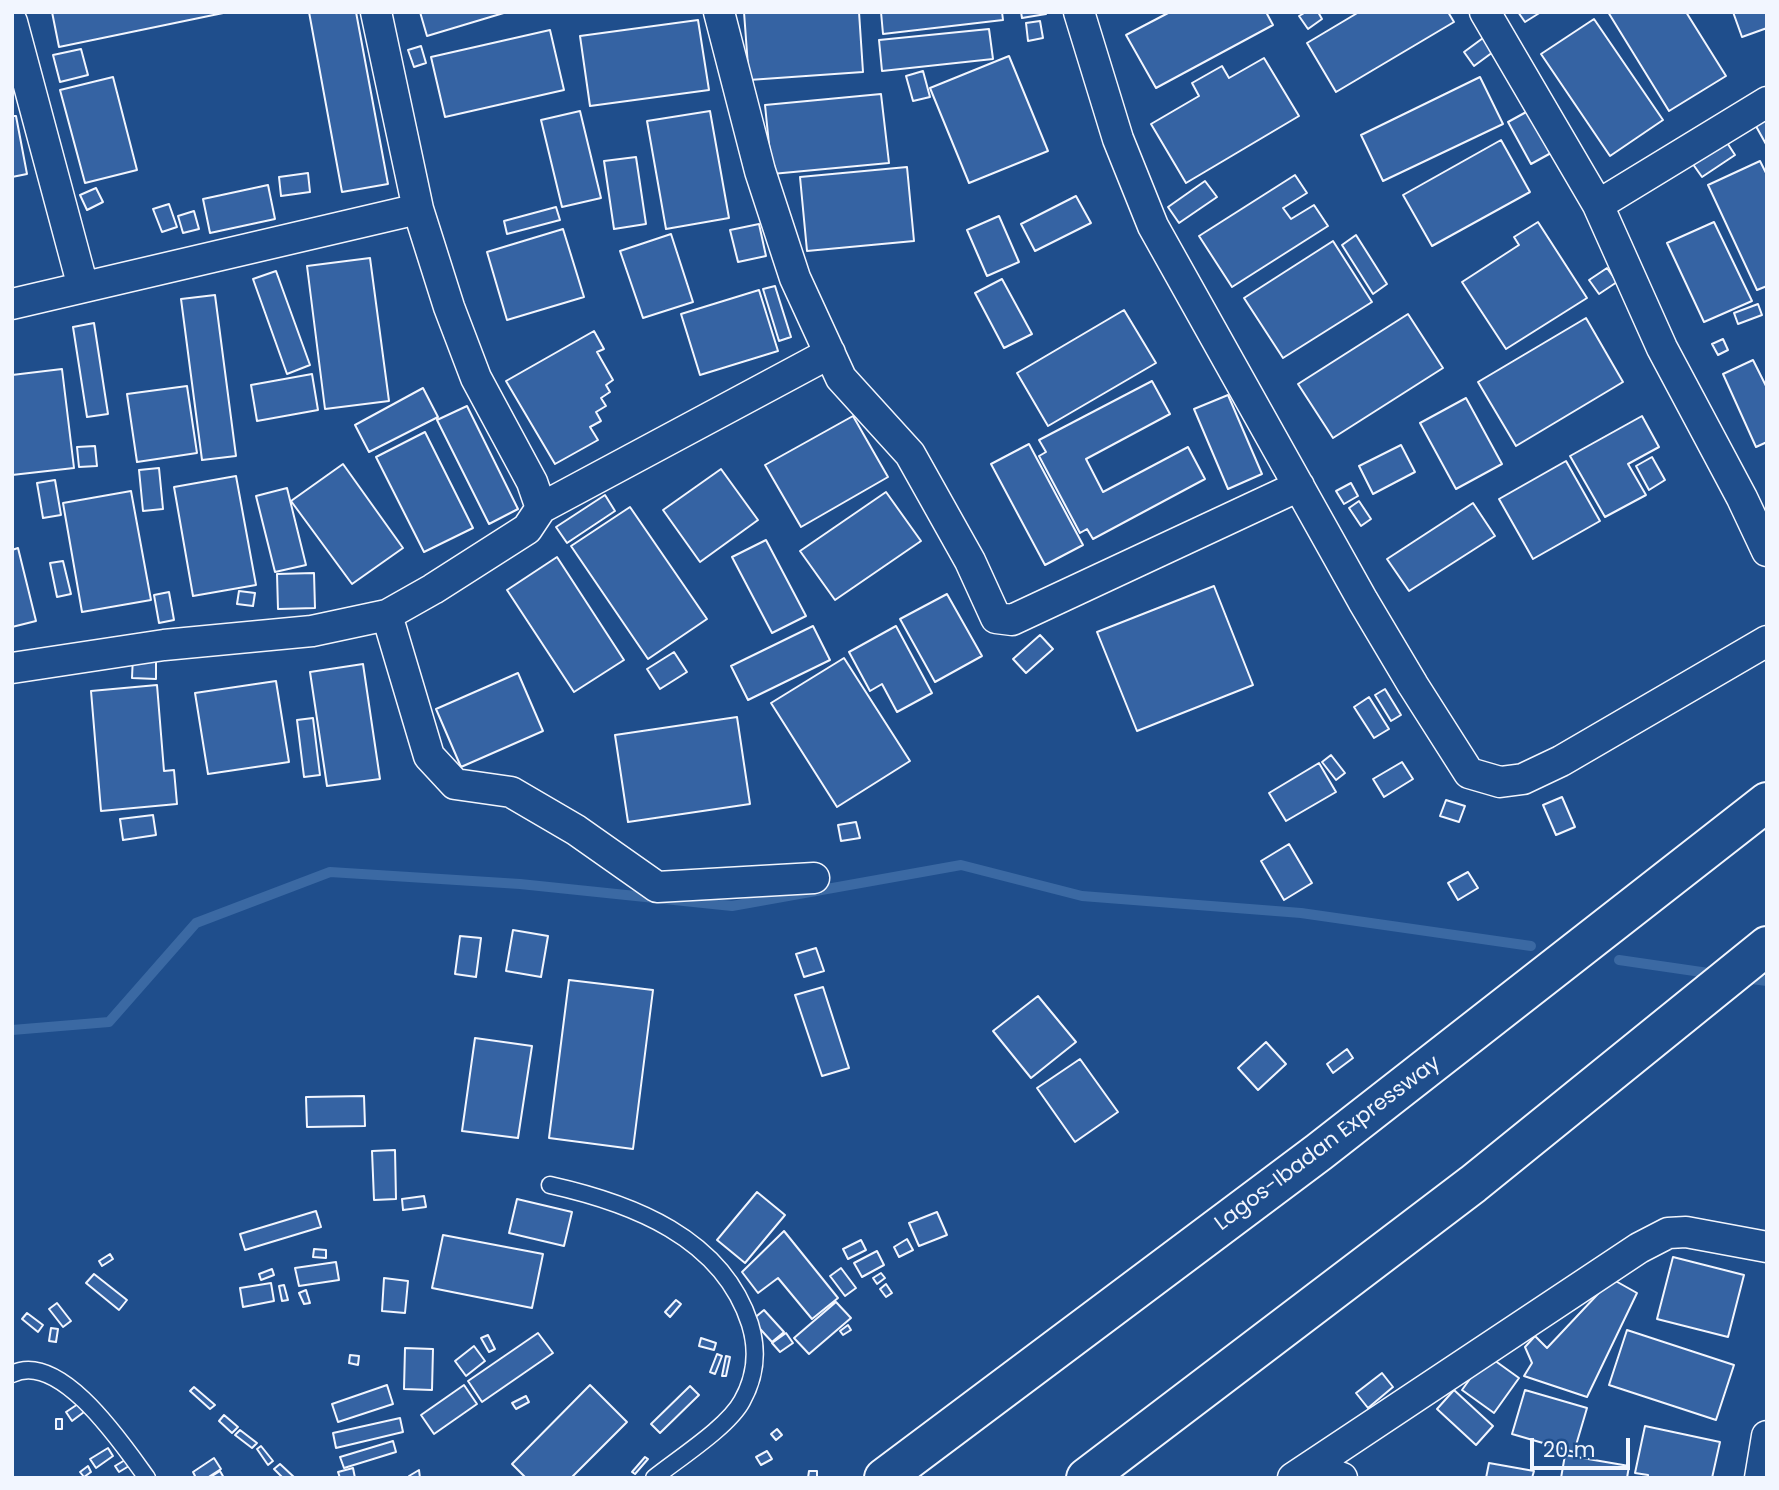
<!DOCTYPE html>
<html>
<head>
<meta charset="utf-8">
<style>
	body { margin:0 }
	#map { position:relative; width:1779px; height:1490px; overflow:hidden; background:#1f4e8c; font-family:Poppins,sans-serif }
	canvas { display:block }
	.frame { position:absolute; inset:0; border:14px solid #f2f6ff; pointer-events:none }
	.scale { position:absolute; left:1530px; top:1438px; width:100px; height:32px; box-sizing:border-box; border:4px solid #f2f6ff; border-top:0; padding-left:9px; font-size:21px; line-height:24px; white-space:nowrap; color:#f2f6ff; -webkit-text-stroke:5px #1f4e8c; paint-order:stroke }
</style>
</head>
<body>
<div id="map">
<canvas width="1779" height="1490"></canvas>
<div class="frame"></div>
<div class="scale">20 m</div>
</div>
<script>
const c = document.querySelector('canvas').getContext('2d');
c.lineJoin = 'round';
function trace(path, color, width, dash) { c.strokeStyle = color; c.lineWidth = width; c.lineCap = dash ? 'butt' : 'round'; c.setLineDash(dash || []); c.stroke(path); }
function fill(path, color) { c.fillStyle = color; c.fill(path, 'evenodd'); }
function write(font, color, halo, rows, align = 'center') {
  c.font = font + ' Poppins,sans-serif'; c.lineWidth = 5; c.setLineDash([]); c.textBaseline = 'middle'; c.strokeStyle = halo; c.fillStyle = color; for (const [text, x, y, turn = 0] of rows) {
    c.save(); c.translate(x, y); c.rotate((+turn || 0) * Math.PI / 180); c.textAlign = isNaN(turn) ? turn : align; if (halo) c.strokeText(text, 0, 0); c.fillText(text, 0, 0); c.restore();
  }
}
const stream = new Path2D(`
	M1619,960L1715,974
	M1744,978L1767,981
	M12,1030L109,1022L196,923L330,872L520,884L732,906L961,865L1082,896L1301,913L1531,946`);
const building = new Path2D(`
	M52,12H228L59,47Z
	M309,12H356L388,184L342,192Z
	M420,12H507L427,36Z
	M744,12H859L863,72L749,80Z
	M881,12H1002L1003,20L883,34Z
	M1021,12H1046V14L1022,18Z
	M1170,12H1266L1273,25L1156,88L1126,35Z
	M1306,12H1318L1322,19L1308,29L1299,16Z
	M1359,12H1448L1454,22L1336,92L1307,43Z
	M1518,12H1541L1525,22Z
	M1608,12H1686L1726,76L1669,111Z
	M1733,12H1767V28L1742,37Z
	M1594,19L1663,120L1610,156L1541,54Z
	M698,20L709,90L590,106L580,36Z
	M1040,21L1043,38L1028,41L1026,23Z
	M989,29L993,59L882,71L879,40Z
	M550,30L564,90L445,117L431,57Z
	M1483,38L1493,52L1474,66L1464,52Z
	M421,46L426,63L414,67L408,50Z
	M81,49L88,75L60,82L53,55Z
	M1009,56L1048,151L969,183L930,88Z
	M1264,58L1299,116L1186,183L1151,124L1199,96L1192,83L1222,66L1229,78Z
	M923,71L930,97L913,101L906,76Z
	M113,77L137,170L85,183L60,90Z
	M1480,77L1503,124L1383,181L1361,135Z
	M881,94L889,163L772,174L765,105Z
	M580,111L601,198L562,207L541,120Z
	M710,111L729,218L666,229L647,121Z
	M1528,111L1551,153L1531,164L1508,122Z
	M1767,111V146L1752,119Z
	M12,116H16L27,174L12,177Z
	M1724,138L1735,155L1702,177L1690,160Z
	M1501,140L1530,192L1432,246L1403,195Z
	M636,157L646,224L614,229L604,161Z
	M1760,161L1767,175V286L1757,290L1708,185Z
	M907,167L914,241L807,251L800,177Z
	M308,173L310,192L281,196L279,177Z
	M1295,175L1307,193L1283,208L1291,219L1314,205L1328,226L1232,287L1199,236Z
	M1205,181L1217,197L1179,223L1168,207Z
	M268,185L275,219L210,233L203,199Z
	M96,188L103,202L87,210L80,195Z
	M1076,196L1091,223L1035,251L1021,224Z
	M169,204L177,227L162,232L153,209Z
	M556,207L560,220L507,234L504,221Z
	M194,211L199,229L183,233L178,216Z
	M999,216L1019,262L987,276L967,230Z
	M1538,222L1587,298L1506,349L1462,282L1519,245L1514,237Z
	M1714,222L1752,301L1704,322L1667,243Z
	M759,224L766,256L738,262L730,230Z
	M563,229L584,297L507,320L487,252Z
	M671,234L693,302L643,318L620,251Z
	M1356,235L1387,284L1373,294L1342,245Z
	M1333,241L1372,302L1283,358L1244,298Z
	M370,258L389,401L325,409L307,266Z
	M1607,268L1617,282L1599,294L1589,280Z
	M276,271L310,365L287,374L253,279Z
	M1002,279L1032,334L1004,348L975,293Z
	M775,286L791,337L779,341L763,289Z
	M759,290L778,351L700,375L681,314Z
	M215,295L236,456L202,460L181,299Z
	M1758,304L1762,315L1738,324L1734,313Z
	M1124,310L1156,363L1048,426L1017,373Z
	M1408,314L1443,368L1333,438L1298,384Z
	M1586,318L1623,382L1516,446L1478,382Z
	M94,323L108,414L87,417L73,327Z
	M594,331L604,349L597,352L613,380L606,385L610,392L601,398L606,406L596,412L601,421L590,427L598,440L555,464L506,381Z
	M1723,339L1728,350L1718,355L1712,344Z
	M1753,360L1767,388V442L1756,447L1723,374Z
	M62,369L74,468L12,475V375Z
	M312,374L318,410L257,421L251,385Z
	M1152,381L1170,414L1086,459L1103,492L1188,447L1205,479L1093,539L1087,529L1080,533L1039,456L1046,452L1039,440Z
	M187,386L197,453L137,462L127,394Z
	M423,388L438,417L369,452L355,425Z
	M1228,395L1262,474L1228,489L1194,409Z
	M1466,398L1502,464L1456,489L1420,423Z
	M467,406L518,509L489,524L437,420Z
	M853,416L888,477L801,527L765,465Z
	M1642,416L1659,447L1628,464L1646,495L1605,517L1570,456Z
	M425,432L473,528L424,552L376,457Z
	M1029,444L1083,545L1045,565L991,464Z
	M1401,445L1415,472L1373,494L1359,466Z
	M95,446L97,466L79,467L77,447Z
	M1652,457L1665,480L1649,490L1636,466Z
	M1566,461L1600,521L1533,559L1499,499Z
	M343,464L403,548L352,584L291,501Z
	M159,468L163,509L143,511L139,470Z
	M721,469L758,520L700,562L663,510Z
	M236,476L256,585L193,596L174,487Z
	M55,480L61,515L43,518L37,483Z
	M1351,483L1358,496L1344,504L1336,491Z
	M287,488L306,565L275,572L256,496Z
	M131,491L151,600L82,612L63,503Z
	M886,492L921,541L835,600L800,551Z
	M605,495L615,511L567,543L556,527Z
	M1359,501L1371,519L1361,526L1349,508Z
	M1473,503L1495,536L1409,591L1387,559Z
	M630,507L707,619L648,659L571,546Z
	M766,540L806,616L772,633L732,557Z
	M18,548L36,621L12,627V550Z
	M557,557L624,660L574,692L507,590Z
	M63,561L71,594L57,597L50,563Z
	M314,573L315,608L278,609L277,574Z
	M1214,586L1253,685L1137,731L1097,632Z
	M239,591L255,593L253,606L237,604Z
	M169,592L174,620L159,623L154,595Z
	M947,594L982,656L935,682L900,619Z
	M813,626L830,660L748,700L731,666Z
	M896,626L932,693L897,712L882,684L870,691L849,652Z
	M1040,635L1053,649L1026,673L1013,659Z
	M674,652L687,672L660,689L647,669Z
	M133,655L156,656V679L132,678Z
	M844,658L910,761L837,807L771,703Z
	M363,664L380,779L327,786L310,672Z
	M518,673L543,731L461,767L436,709Z
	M276,681L289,762L208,774L195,693Z
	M157,685L164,771L174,770L177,804L101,811L91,691Z
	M1385,689L1401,715L1391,721L1375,695Z
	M1369,697L1389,729L1374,738L1354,707Z
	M737,717L750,804L628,822L615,735Z
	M313,718L320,775L304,777L297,720Z
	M1331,755L1345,773L1336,780L1322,762Z
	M1402,762L1413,779L1384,797L1373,779Z
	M1319,763L1336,792L1286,821L1269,793Z
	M1562,797L1575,827L1556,835L1543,805Z
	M1446,800L1465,806L1459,822L1440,816Z
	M153,815L156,835L123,840L120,819Z
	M856,822L860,838L841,841L838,825Z
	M1289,844L1312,883L1284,900L1261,861Z
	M1468,872L1478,888L1458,900L1448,883Z
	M513,930L548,936L541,977L506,971Z
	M460,936L481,938L476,977L455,974Z
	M816,948L824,971L804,977L796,954Z
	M569,980L653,990L633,1149L549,1138Z
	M823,987L849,1068L822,1076L795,995Z
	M1038,996L1076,1042L1031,1078L993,1031Z
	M475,1038L532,1046L518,1138L462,1131Z
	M1266,1042L1286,1064L1258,1090L1238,1068Z
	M1347,1049L1353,1058L1333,1073L1327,1064Z
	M1080,1059L1118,1112L1075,1142L1037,1088Z
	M364,1096L365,1126L307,1127L306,1097Z
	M395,1150L396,1199L374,1200L372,1151Z
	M757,1192L785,1215L745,1263L717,1240Z
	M424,1196L426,1207L403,1210L402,1199Z
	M517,1199L572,1212L564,1246L509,1233Z
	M316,1211L321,1227L245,1250L240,1234Z
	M937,1212L947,1235L919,1246L909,1223Z
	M784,1231L838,1298L812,1319L778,1278L758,1293L742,1272Z
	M443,1235L543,1254L532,1308L432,1288Z
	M907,1239L913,1250L899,1257L894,1247Z
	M861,1240L866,1250L848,1259L843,1249Z
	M314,1249L326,1250V1258L313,1257Z
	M877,1251L884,1265L862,1277L854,1263Z
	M110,1254L113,1259L102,1266L99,1261Z
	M1673,1257L1744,1275L1728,1337L1657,1319Z
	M336,1262L339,1280L299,1286L295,1268Z
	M841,1268L856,1288L845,1296L830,1276Z
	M272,1269L274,1275L261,1280L259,1274Z
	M881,1273L885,1278L877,1284L873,1278Z
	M94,1274L127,1300L119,1310L86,1283Z
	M384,1278L408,1281L405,1313L382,1311Z
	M1612,1279L1637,1293L1587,1397L1524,1376L1532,1363L1525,1347L1535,1336L1547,1348Z
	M271,1283L274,1301L243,1307L240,1288Z
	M886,1284L892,1293L886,1297L880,1289Z
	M284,1285L288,1300L282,1301L279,1286Z
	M306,1290L310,1303L304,1304L299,1293Z
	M676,1300L681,1304L670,1317L665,1312Z
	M836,1302L851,1318L809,1354L794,1338Z
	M57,1303L71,1321L63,1327L49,1309Z
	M764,1310L784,1332L772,1342L752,1320Z
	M27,1313L43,1325L38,1332L22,1319Z
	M848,1325L851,1330L843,1335L840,1331Z
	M51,1328L58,1329L56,1342L49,1341Z
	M1627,1330L1734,1365L1716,1420L1609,1385Z
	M538,1333L553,1353L482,1402L468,1381Z
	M786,1333L793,1343L780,1352L772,1343Z
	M488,1335L495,1349L489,1352L481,1338Z
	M701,1338L716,1343L714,1350L699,1346Z
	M474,1346L485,1361L466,1376L455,1361Z
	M405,1348L433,1349L432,1390L404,1389Z
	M717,1354L722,1356L715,1374L710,1372Z
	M350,1355L359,1356L358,1365L349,1363Z
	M1487,1355L1519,1378L1494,1413L1462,1390Z
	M726,1356L730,1357L726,1376H722Z
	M1382,1373L1393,1387L1368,1408L1356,1393Z
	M387,1385L393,1404L338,1422L332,1404Z
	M464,1385L477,1404L434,1434L421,1415Z
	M590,1385L627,1422L571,1478H526L512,1464Z
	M690,1386L699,1395L660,1433L651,1424Z
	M194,1387L215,1405L210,1409L190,1391Z
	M1454,1390L1493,1426L1476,1445L1437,1409Z
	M1525,1390L1587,1408L1574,1452L1512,1434Z
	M526,1396L529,1402L516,1409L512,1403Z
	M78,1404L84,1412L72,1421L66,1412Z
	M224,1415L238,1427L232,1433L219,1421Z
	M400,1418L403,1432L336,1448L333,1433Z
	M56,1419H62V1429H56Z
	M1645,1426L1720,1442L1712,1478H1648V1475L1635,1473Z
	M777,1429L782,1435L776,1440L771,1434Z
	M240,1430L257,1443L252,1448L235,1435Z
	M393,1441L396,1452L344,1468L340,1457Z
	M261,1446L273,1461L268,1465L257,1449Z
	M108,1448L113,1456L96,1468L90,1459Z
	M767,1451L772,1459L761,1465L756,1457Z
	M1565,1455L1629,1466L1627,1478H1561Z
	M645,1457L648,1459L635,1474L632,1472Z
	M214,1458L221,1469L207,1478H196L193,1472Z
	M125,1460L129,1466L119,1472L115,1466Z
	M1489,1463L1534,1471L1532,1478H1486Z
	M280,1464L295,1478H283L274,1469Z
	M88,1466L91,1472L84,1477L80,1472Z
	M353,1468L355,1478H340L338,1472Z
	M419,1470L420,1478H410L409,1476Z
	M220,1471L224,1478H209Z
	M809,1471H817V1478H808Z`);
const service = new Path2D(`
	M550,1185C631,1203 722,1237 750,1324C758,1350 756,1376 742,1401C728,1427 679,1458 654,1478
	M12,1374C60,1350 123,1445 147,1478`);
const minor = new Path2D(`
	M376,12L418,209L449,307L476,378L532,482L541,508
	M719,12L760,171L795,278L841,378L910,454L970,561L996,618L1012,620L1299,486
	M1079,12L1118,139L1153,226L1363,601L1413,685L1469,773L1500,782L1523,779L1561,761L1767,641
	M1485,12L1598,205L1662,348L1742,498L1767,551
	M12,22L83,287
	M1598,205L1767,102
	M12,304L418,209
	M387,615L429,756L455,784L511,792L576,830L657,887L814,878
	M12,668L164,645L312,631L387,615L433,589L527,529L541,508L830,353
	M1311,1466L1342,1478
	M1293,1478L1639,1248L1668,1233L1686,1232L1767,1247
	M1760,1478L1767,1436`);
const motorway = new Path2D(`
	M884,1478L1319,1152L1767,802
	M1086,1478L1473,1184L1767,946`);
const streetNames = [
	["Lagos-Ibadan Expressway",1328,1144,-37]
];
trace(stream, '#3b69a3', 10);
fill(building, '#3563a3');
trace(building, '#f2f6ff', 2);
trace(service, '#f2f6ff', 19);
trace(minor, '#f2f6ff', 33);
trace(motorway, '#f2f6ff', 42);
trace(service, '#1f4e8c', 16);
trace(minor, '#1f4e8c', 30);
trace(motorway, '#1f4e8c', 38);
write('21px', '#f2f6ff', '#1f4e8c', streetNames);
</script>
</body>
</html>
